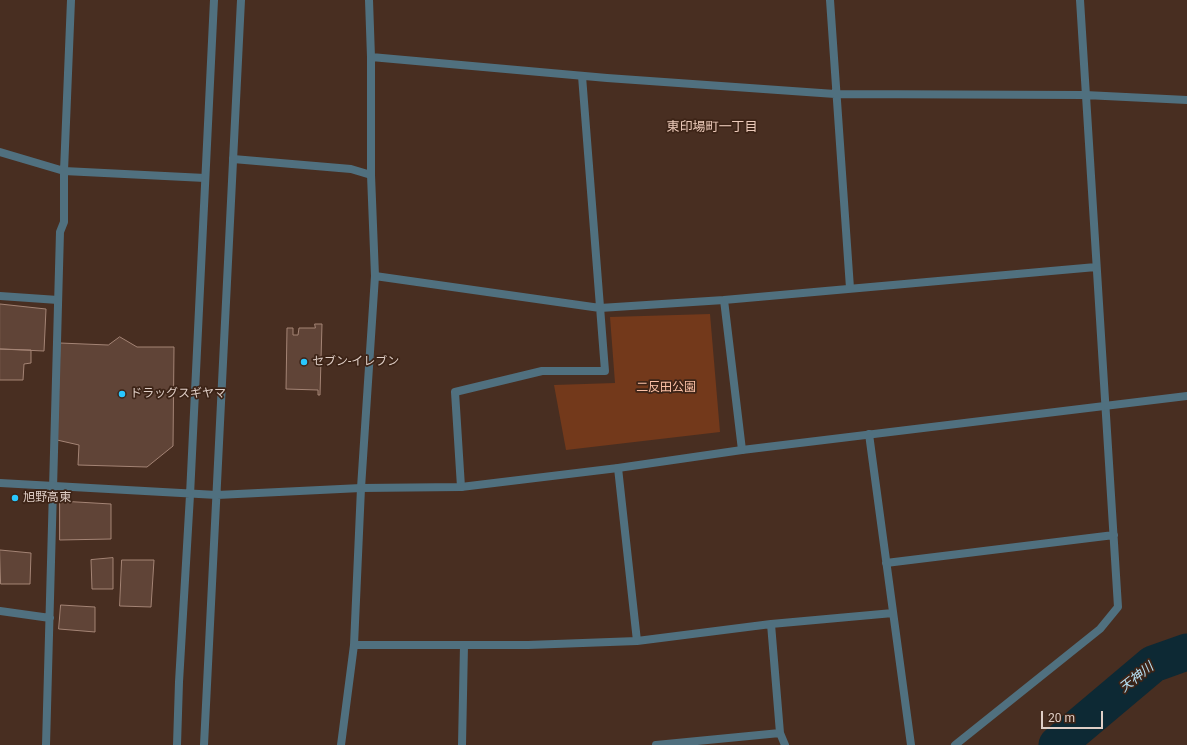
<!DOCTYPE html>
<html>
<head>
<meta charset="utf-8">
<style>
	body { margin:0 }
	#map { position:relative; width:1187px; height:745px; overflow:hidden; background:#482e21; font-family:Roboto,sans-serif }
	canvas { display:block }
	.scale { position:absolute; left:1041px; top:711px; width:62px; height:18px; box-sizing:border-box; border:2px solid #dfcec6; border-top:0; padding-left:5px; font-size:12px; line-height:14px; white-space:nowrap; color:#dfcec6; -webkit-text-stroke:3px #3d2417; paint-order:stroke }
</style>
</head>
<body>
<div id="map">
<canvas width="1187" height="745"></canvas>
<div class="scale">20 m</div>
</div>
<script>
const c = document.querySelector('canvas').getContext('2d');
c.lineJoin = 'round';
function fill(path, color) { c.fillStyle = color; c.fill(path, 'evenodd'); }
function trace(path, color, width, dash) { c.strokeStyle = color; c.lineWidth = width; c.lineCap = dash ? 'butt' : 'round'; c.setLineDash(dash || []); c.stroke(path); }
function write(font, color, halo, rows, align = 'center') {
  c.font = font + ' Roboto,"Noto Sans JP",sans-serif'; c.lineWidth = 3.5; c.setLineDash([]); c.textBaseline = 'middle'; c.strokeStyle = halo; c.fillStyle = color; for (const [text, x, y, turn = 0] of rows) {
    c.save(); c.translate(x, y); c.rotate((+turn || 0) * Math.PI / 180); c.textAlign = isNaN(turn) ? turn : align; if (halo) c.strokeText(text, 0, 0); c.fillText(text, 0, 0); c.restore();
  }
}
const green = new Path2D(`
	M710,314L720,432L566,450L554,385L615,383L610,317Z`);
const river = new Path2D(`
	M1057,745L1153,664L1187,652`);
const building = new Path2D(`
	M0,304L46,309L44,351L0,349Z
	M315,324H322L320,395H318V390L286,389L287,328H293V335H298L299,328H315Z
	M120,337L137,347H174L173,446L147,467L78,465L79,445L57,440L60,343L108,345Z
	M0,349L31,350V363L24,364L23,380H0Z
	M60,501L111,504V539L60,540Z
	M0,550L31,553L30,584H1Z
	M113,558V589H92L91,560Z
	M122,560H154L151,607L120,606Z
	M61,605L95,607V632L59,629Z`);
const minor = new Path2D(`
	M830,0L850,288
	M371,57L607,78L835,94L1085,95L1187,100
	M0,152L64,171L205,178
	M233,159L351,169L371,175
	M375,276L600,308L724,300L1096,267
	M0,296L58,300
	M724,300L742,450
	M869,434L911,745
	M618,468L637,641
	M461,487L455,392L542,371H605L582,76
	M886,563L1114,535
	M0,611L50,618
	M771,624L780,733L785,745
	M354,645H528L637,641L771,624L893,613
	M46,745L60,232L64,222V171L71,0
	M341,745L354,645L361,488L375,276L371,175V57L369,0
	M462,745L464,645
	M656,745L780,733
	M955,745L1100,629L1118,607L1080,0`);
const tertiary = new Path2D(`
	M0,483L217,495L361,488L461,487L618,468L742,450L1187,396
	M177,745L179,682L190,495L214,0
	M204,745L241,0`);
const markers = [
	[304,362,4,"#29c8ff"],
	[122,394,4,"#29c8ff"],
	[15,498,4,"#29c8ff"]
];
const poiNames = [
	["セブン-イレブン",312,362],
	["ドラッグスギヤマ",130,394],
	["旭野高東",23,498]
];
const parkNames = [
	["二反田公園",666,388]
];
const neighbourhoodNames = [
	["東印場町一丁目",712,128]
];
const waterNames = [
	["天神川",1137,678,-38]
];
fill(green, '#73391b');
trace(river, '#0d2934', 37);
fill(building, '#604437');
trace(building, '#a48475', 1);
trace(minor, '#50707f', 8);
trace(tertiary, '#50707f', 8);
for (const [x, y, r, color] of markers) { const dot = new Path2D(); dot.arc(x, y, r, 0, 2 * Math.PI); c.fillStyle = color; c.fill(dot); trace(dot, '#3d2417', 1.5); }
write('12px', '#dfcec6', '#3d2417', poiNames, 'left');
write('12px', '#fbc1a6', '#3d2417', parkNames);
write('13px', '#edcbbb', '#3d2417', neighbourhoodNames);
write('italic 13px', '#b7e1f4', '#3d2417', waterNames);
</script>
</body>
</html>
